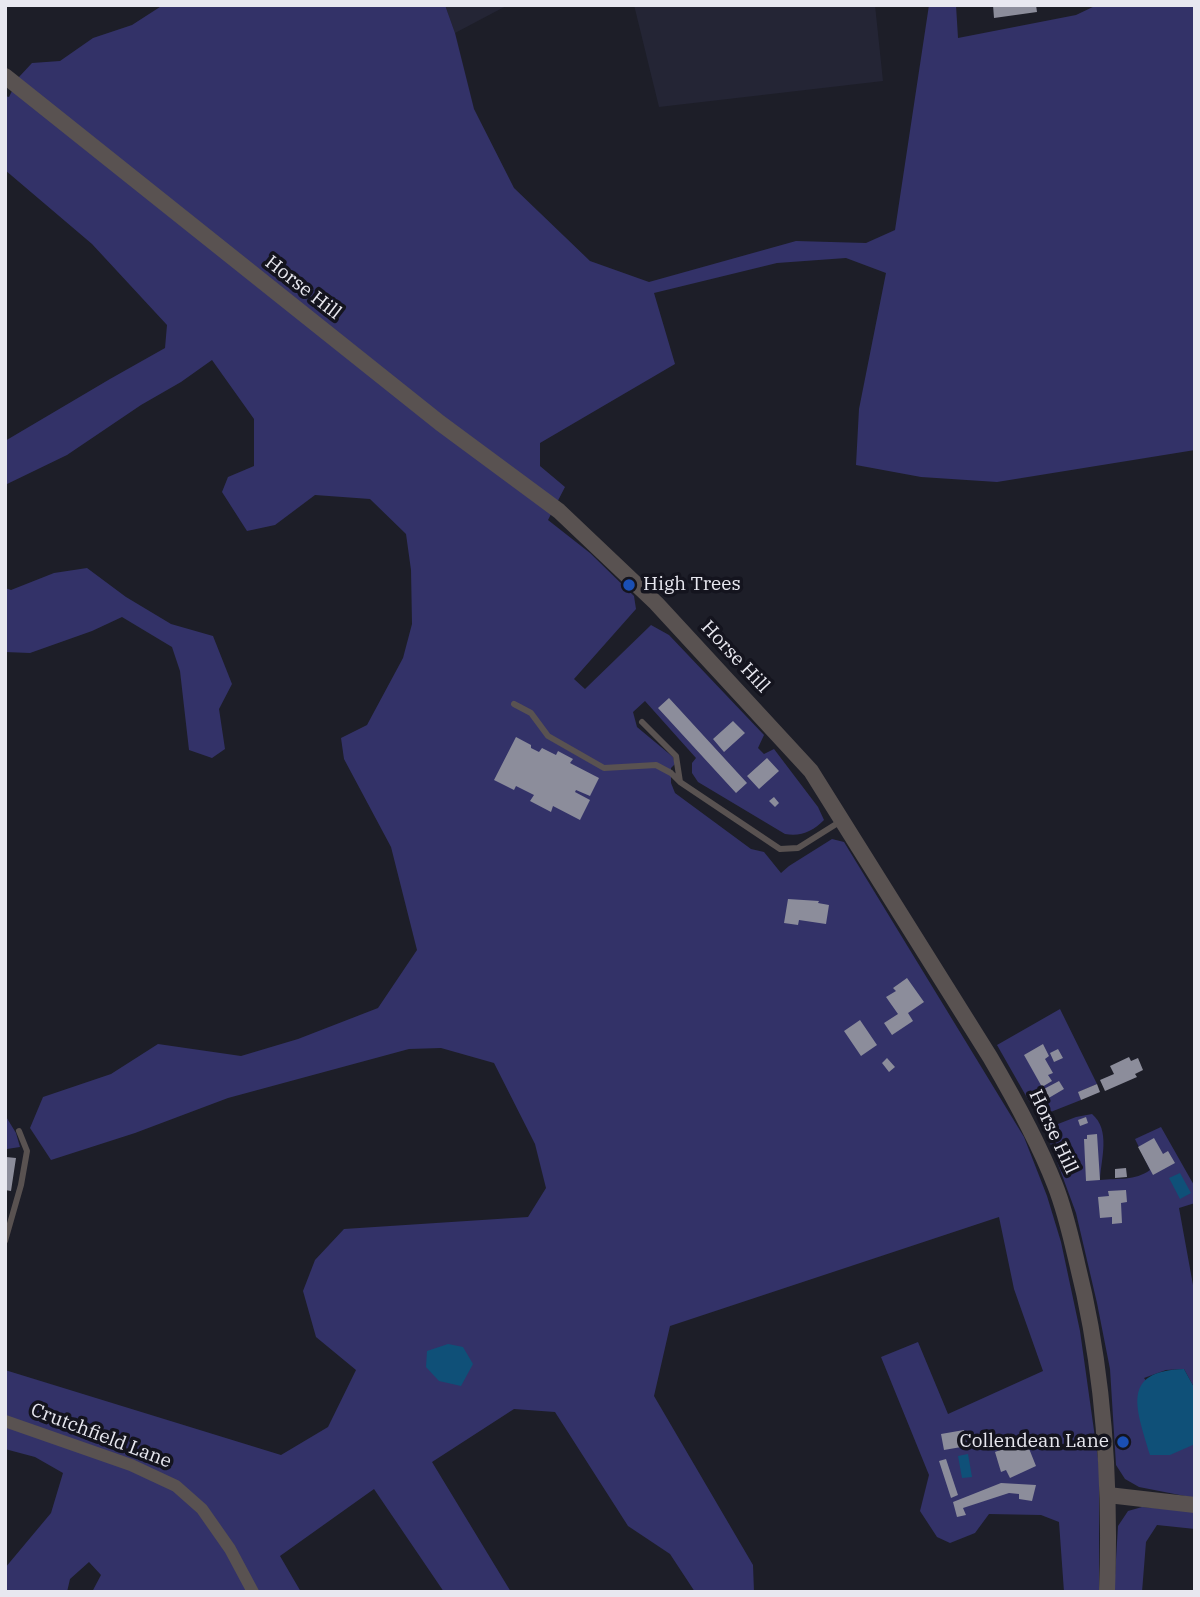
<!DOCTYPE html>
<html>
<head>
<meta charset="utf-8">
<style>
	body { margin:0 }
	#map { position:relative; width:1200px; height:1597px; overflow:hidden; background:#1d1e28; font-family:"IBM Plex Serif",serif }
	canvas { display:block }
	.frame { position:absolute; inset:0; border:7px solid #e8e8f0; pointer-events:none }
</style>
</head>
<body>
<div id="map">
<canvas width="1200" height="1597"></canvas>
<div class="frame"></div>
</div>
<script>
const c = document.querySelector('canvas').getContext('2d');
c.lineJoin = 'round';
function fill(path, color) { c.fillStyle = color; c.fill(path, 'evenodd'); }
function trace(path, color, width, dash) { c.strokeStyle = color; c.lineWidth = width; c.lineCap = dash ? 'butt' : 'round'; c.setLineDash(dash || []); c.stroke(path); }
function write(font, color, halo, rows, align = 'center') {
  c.font = font + ' "IBM Plex Serif",serif'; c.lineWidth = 7; c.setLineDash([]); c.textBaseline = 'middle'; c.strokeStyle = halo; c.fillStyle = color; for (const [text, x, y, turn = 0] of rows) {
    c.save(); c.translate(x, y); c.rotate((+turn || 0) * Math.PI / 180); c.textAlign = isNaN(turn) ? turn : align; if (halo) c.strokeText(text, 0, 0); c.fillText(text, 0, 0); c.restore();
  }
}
const built = new Path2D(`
	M445,5H508L455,33Z
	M634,5H875L883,81L659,107Z`);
const green = new Path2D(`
	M163,5H445L455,33L474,109L514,188L590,261L649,282L796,241L866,243L895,230L929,5H956L958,38L1076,15L1097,5H1195V450L997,482L921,477L856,465L859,409L886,273L846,258L777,263L654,293L675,364L540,443V466L565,487L548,520L590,553L634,596L636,609L574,679L585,689L651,625L669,635L764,735L758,748L764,754L774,749L818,807L824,820C813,831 801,837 785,834L698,782L692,773V763L696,758L645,701L633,712L637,727L673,757L675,764L671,768V783L675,793L751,849L764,852L781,873L789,866L832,839L844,842L1024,1137L1047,1196L1061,1242L1080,1331L1099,1466V1592H1064L1059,1522L1041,1515L989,1514L975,1533L950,1543L937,1537L920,1511L929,1475L881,1357L918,1342L948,1414L1043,1371L1014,1289L999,1217L670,1326L654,1396L753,1565L754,1592H695L670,1554L628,1526L555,1412L514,1409L432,1462L511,1592H444L374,1489L280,1556L301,1592H92L101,1575L89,1562L70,1579L67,1592H5V1568L51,1513L63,1473L35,1457L5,1449V1370L281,1455L328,1427L356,1370L316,1337L303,1291L315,1260L344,1229L528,1217L546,1188L535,1144L494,1063L441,1048L409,1049L228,1098L135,1133L51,1160L30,1128L43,1097L111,1074L158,1044L241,1056L298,1039L378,1008L417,950L391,847L344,759L341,738L367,725L403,658L412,624L411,570L406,534L370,499L315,495L275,525L247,531L222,492L228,477L254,466V419L212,360L181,382L141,405L67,455L5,485V441L110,379L165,348L167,325L92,244L5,170V96L9,97L19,77L32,63L60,61L93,38L132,25Z
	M87,568L126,597L171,624L213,636L232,684L219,709L225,749L212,758L189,750L180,671L172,647L122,617L92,631L30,653L5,652V588L11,590L54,573Z
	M1060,1009L1097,1084L1079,1092L1081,1100L1038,1117L997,1045Z
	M1092,1114C1111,1130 1101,1159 1100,1180C1118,1178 1135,1181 1150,1170L1135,1139L1161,1127L1195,1187V1203L1179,1208L1195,1296V1389L1184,1369L1166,1370L1144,1378L1195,1444V1498L1139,1487L1125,1479L1116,1465L1110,1369L1097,1303L1076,1213L1045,1129L1076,1117Z
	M5,1115L16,1133L20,1147L7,1149L5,1146Z
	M1142,1507L1195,1511V1529L1157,1525L1146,1542L1142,1592H1114L1118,1526L1128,1511Z`);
const water = new Path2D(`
	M1180,1173L1191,1193L1180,1199L1169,1178Z
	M448,1344L463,1347L473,1364L461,1386L439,1381L426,1367L427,1351Z
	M1184,1369L1195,1389V1444L1170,1455H1150C1137,1410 1119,1371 1184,1369Z
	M968,1454L972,1477L962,1478L958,1456Z`);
const building = new Path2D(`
	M993,5H1036L1037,12L994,18Z
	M669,698L747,783L736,793L658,708Z
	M733,721L745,733L724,752L713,739Z
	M516,737L531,745V748L539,752L542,748L556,755L558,751L573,759L570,763L599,778L590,796L576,790L575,792L590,800L580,820L553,806L551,812L530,801L534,795L516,786L514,790L494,780Z
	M767,758L779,771L759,789L747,776Z
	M774,797L779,803L775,807L769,801Z
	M788,899L819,901L818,903L829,905L826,924L799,920L798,925L784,923Z
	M907,978L924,1002L908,1013L913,1021L892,1035L884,1023L898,1014L886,997L896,991L893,988Z
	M860,1020L877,1045L861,1056L844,1031Z
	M1043,1044L1049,1056L1045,1059L1053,1073L1048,1075L1052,1081L1042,1087L1024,1055Z
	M1058,1049L1063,1058L1054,1062L1050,1053Z
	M1129,1057L1131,1061L1138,1058L1143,1070L1135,1074L1137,1077L1105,1091L1100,1080L1114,1074L1110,1066Z
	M887,1058L895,1067L889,1072L882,1063Z
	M1059,1081L1064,1089L1047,1099L1042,1090Z
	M1097,1084L1100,1092L1081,1100L1078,1092Z
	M1086,1117L1088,1123L1080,1126L1078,1120Z
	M1097,1134L1100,1180L1086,1181L1084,1139H1087V1135Z
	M1154,1138L1163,1154L1168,1151L1175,1163L1153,1175L1138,1147Z
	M6,1157L16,1158L11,1191L5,1190Z
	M1126,1168L1127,1177L1115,1178V1169Z
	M1126,1190L1127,1202L1121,1203L1122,1223L1112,1224V1217L1100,1218L1098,1197L1109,1196L1108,1191Z
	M964,1430L967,1446L944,1450L941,1434Z
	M1016,1444L1018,1450L1028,1446L1036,1466L1010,1478L1006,1470L1001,1472L995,1452Z
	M946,1459L958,1495L951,1498L939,1461Z
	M1001,1483L1036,1485L1032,1501L1019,1499V1494L1009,1493L963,1508L966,1515L957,1517L953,1502Z`);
const service = new Path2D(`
	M514,704L531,713L548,736L604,768L656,765L671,773L679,781
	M642,722L676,756L680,782L780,849L798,848L841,821
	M5,1241L21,1185L27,1151L19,1131`);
const minor = new Path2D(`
	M5,1421L131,1465L176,1486L202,1509L230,1549L253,1592`);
const tertiary = new Path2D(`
	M5,76L440,423L559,511L656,603L811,771L990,1057C1014,1098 1038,1141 1055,1185C1065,1210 1071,1237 1077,1263C1104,1370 1111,1482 1107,1592
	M1108,1495L1195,1505`);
const markers = [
	[629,585,7,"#1a4fb4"],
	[1123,1442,7,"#1a4fb4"]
];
const streetNames = [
	["Horse Hill",303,288,38],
	["Horse Hill",735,657,47],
	["Horse Hill",1053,1132,65],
	["Crutchfield Lane",101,1436,21]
];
const poiNames = [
	["High Trees",643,585],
	["Collendean Lane",1109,1442,"right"]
];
fill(built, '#242535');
fill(green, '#333268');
fill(water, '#0f5078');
fill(building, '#8c8d9b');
trace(service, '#595251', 6);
trace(minor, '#595251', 12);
trace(tertiary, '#595251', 16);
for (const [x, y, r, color] of markers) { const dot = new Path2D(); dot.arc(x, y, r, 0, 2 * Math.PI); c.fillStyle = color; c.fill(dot); trace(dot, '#14141e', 2.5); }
write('19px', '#e8e8f0', '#14141e', streetNames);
write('19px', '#e8e8f0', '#14141e', poiNames, 'left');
</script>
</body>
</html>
